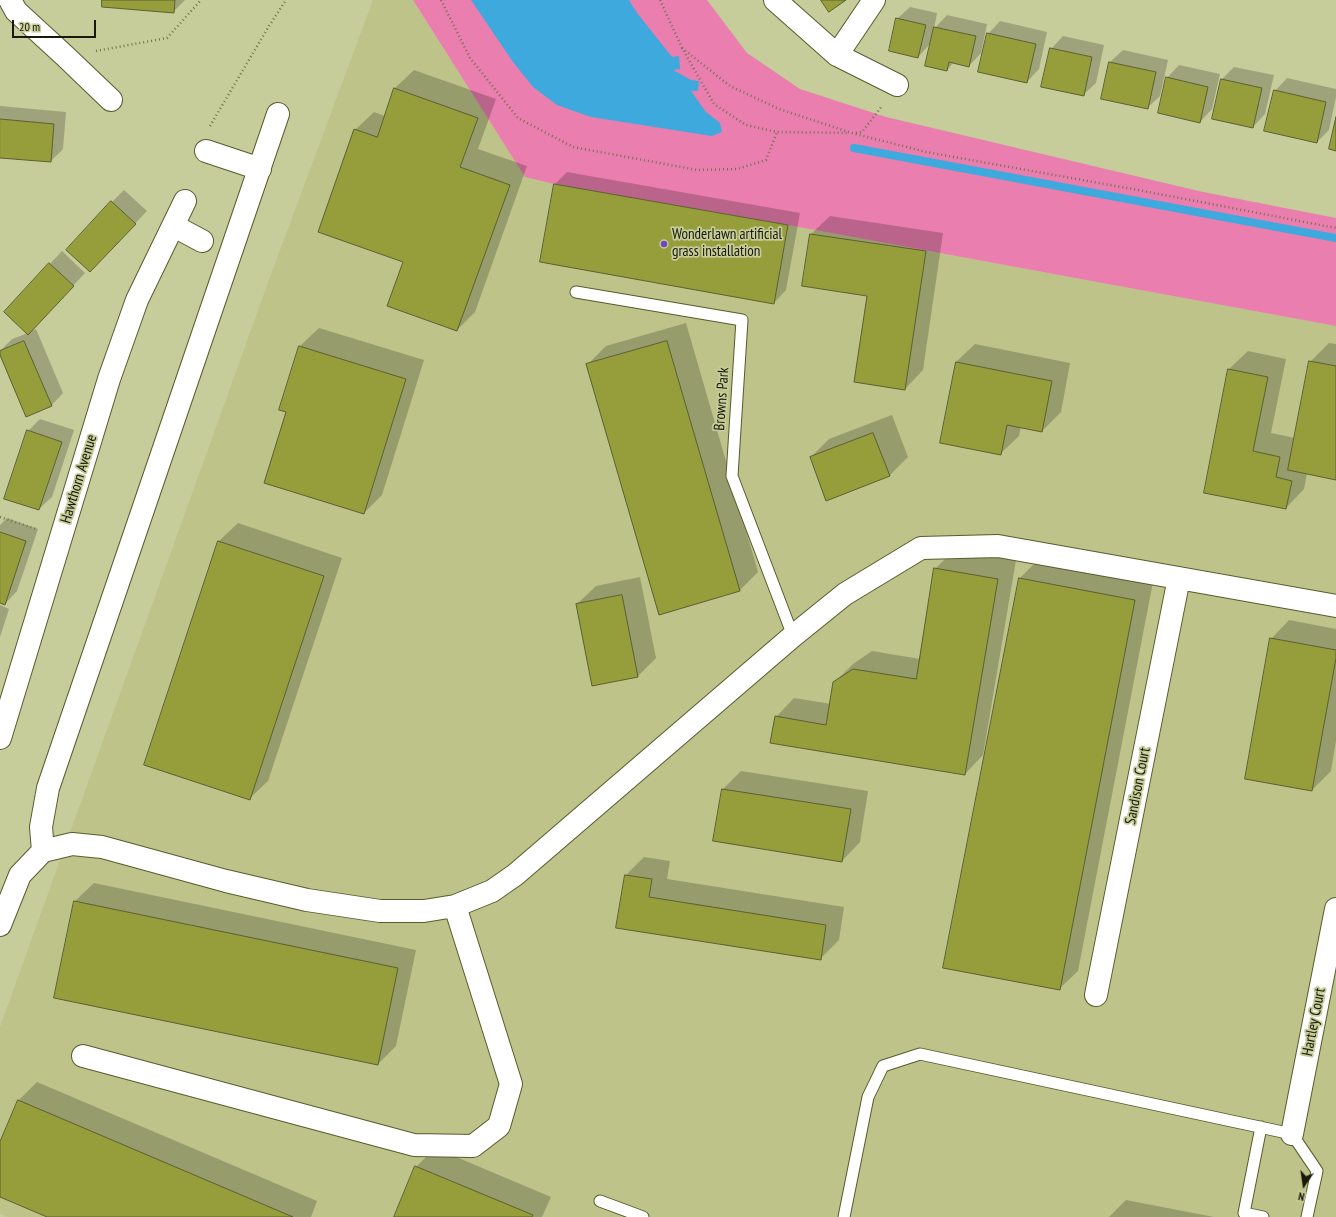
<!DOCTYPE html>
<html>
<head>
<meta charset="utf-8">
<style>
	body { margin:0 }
	#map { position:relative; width:1336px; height:1217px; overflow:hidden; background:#c6cc9a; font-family:"PT Sans Narrow",sans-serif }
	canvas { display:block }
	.north { position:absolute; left:1284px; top:1165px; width:40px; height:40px; -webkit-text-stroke:3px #c6cc9a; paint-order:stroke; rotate:193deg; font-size:11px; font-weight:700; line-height:16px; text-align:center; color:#181906 }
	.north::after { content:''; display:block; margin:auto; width:14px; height:18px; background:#181906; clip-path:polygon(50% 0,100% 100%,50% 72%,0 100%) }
	.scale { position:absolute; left:12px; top:20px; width:84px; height:18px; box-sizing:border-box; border:2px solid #181906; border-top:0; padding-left:5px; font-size:12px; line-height:14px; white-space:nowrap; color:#181906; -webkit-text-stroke:3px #c6cc9a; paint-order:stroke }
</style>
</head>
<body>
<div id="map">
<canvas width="1336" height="1217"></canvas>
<div class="north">N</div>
<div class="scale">20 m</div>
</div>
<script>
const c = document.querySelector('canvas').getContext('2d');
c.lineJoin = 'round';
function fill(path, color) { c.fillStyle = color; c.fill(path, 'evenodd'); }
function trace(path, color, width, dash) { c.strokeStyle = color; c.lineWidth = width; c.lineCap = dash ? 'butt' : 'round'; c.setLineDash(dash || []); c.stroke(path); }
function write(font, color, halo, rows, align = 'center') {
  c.font = font + ' "PT Sans Narrow",sans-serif'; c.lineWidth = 3.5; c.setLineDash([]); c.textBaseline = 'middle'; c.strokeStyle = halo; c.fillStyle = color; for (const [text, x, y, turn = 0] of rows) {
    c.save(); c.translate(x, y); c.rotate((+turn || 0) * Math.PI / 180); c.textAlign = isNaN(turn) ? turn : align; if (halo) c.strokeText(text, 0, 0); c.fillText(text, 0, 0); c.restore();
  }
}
const built = new Path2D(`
	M373,0H413L525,177L554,184L788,225L1336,326V1217H8L0,1214V1027L269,280Z`);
const green = new Path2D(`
	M413,0H707L747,53L800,89L886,117L1203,192L1336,218V326L788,225L554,184L525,177Z`);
const water = new Path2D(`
	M471,0H629L637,13L672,57L679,56L680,69L673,70L691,80L699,81L698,91H691L706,112L720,123L722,132L712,136L591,117L557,105L533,87L513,62Z`);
const shadow = new Path2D(`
	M103,0H185L173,12Z
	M910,7L937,13L934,29L947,15L987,24L981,53L969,66L954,62L947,70L931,43L918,57L897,19Z
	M1000,21L1047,32L1039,69L1027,82L988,34Z
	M1063,36L1104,45L1096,83L1083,95L1051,49Z
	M1123,50L1168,60L1160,96L1147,108L1110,62Z
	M1179,65L1220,74L1212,109L1200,122L1167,78Z
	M1234,67L1274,75L1265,114L1253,127L1213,118L1222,79Z
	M414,70L496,99L478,149L527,166L475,312L457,330L404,261L355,130L374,112L385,116L395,88Z
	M1287,78L1336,89V97L1329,130L1317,142L1275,91Z
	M0,106L66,112L63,149L51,161L0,157Z
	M567,172L800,213L786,290L774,303L555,184Z
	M124,190L147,211L90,271L112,202Z
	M830,216L943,233L923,370L905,389L869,295L811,234Z
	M62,251L85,273L30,332L36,329L63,393L51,406L0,351L12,339L28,333L5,312Z
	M686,323L758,572L740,590L660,614L587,365L606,346Z
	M319,328L424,360L382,495L364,513L287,412L281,410L300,346Z
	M1329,343L1336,344V479L1307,473L1304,489L1286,508L1205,492L1229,369L1248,351L1286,359L1271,433L1295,438L1310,362Z
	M975,344L1070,363L1061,412L1042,431L1021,426L1019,436L1000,454L941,442L956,362Z
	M892,415L908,457L890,475L827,499L811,457L829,439Z
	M40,419L74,430L52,497L39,509L28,431Z
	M7,518L38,529L17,591L5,604L0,602V525Z
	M238,523L342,558L268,781L249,799L145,765L219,541Z
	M954,550L1016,560L983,755L965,774L776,717L794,698L831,704L834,683L853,664L872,651L920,659L935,569Z
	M1038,560L1153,582L1078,971L1059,989L1020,578Z
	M640,577L656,658L638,676L577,604L596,586Z
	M0,605L9,609L0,637Z
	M1289,620L1336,629V741L1331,771L1312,790L1271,639Z
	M741,771L868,791L860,842L842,861L714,841L723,789Z
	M644,857L670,861L667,879L844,907L839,940L820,959L617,927L626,875Z
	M94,883L416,950L396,1046L378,1064L55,997L75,901Z
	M37,1082L317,1201L311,1217H50L0,1196V1144L18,1101Z
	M435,1148L551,1197L542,1217H395L416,1167Z
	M1126,1200L1214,1217H1109Z`);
const stream = new Path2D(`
	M854,148L1336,238`);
const building = new Path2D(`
	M102,0H175L174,13L102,7Z
	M821,0H846L829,12Z
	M896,18L926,25L918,58L889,51Z
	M934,27L976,36L969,67L949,62L947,71L925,66Z
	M987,33L1036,44L1027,83L978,72Z
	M1050,48L1092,57L1084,96L1041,87Z
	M1109,62L1156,72L1148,109L1101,99Z
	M1166,77L1208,87L1200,123L1158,113Z
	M1221,79L1262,88L1253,128L1212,119Z
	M394,88L478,118L460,167L510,185L457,331L387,306L403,262L318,232L354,129L377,137Z
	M1274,90L1326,102L1317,143L1264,131Z
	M1336,117V151L1329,149Z
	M0,119L54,124L51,162L0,158Z
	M554,184L788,225L774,304L540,262Z
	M111,201L136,224L90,272L66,250Z
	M810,234L926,251L905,390L854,382L867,296L802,286Z
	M49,263L74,286L28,335L4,312Z
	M24,341L52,406L26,417L0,355V351Z
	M667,341L740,591L659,615L586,364Z
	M299,346L406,379L364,514L264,483L286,412L279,410Z
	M1309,361L1336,366V480L1288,470Z
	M956,362L1052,381L1042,432L1007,425L1001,455L940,443Z
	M1228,369L1268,377L1253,451L1280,457L1276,477L1292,481L1286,509L1204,493Z
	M27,430L62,442L39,510L4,499Z
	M873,433L890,476L826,501L810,457Z
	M0,532L26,541L5,605L0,603Z
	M218,541L324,576L250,800L144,765Z
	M934,568L998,579L965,775L770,743L775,716L826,725L833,682L853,669L916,679Z
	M1019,578L1135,600L1060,990L943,968Z
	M622,595L638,677L592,686L576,604Z
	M1270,638L1336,650V658L1312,791L1245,779Z
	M722,789L851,809L842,862L713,841Z
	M625,875L652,879L649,897L826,925L821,960L616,928Z
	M74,901L398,968L378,1065L54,998Z
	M18,1100L293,1217H47L0,1197V1142Z
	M415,1166L533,1215L532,1217H394Z`);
const path = new Path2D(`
	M441,0L470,58L518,118L573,147L697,170L737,169L766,160L777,132
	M660,0L682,48L714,104L746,125L777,132L849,133
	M682,48L730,86L779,109L852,133L926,152L1138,190L1336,228
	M96,51L167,38L201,0
	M210,126L269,26L286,0
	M856,133L862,132L882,106
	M0,517L36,529`);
const lane = new Path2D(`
	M576,292L742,320L732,476L793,636
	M1261,1127L1244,1213L1263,1217
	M600,1201L643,1217
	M844,1217L868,1097L883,1066L920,1054L1292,1134L1317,1171L1307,1217`);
const street = new Path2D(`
	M10,0L16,11L65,56L111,100
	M775,0L837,55L897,85
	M837,55L874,0
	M206,151L260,169
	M174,226L202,241
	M0,738L109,379L137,300L185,201
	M43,851L41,827L48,788L278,114
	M0,925L20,875L43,851L72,844L102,847L226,881L307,900L380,911H424L455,906L492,891L515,875L793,636L845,594L921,548L998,546L1336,606
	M1096,995L1179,578
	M83,1056L414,1145L473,1146L499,1126L511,1084L455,906
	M1292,1134L1336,909`);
const markers = [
	[664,244,4,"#6e48c1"]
];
const poiNames = [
	["Wonderlawn artificial",672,235],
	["grass installation",672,252]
];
const streetNames = [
	["Browns Park",722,399,-86],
	["Hawthorn Avenue",79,479,-73],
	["Sandison Court",1138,786,-79],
	["Hartley Court",1314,1022,-79]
];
fill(built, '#bdc389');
fill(green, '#ea7eae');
fill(water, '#3da9dc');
fill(shadow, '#0003');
trace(stream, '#3da9dc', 8);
fill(building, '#969d3b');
trace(building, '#5c6032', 1);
trace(lane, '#585c2d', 13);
trace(street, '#585c2d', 24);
trace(path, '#6f7350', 2.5, [1, 3]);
trace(lane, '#fff', 11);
trace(street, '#fff', 22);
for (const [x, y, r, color] of markers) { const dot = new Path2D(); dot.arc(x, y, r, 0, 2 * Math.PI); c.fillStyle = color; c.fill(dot); trace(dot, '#c6cc9a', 1.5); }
write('15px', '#181906', '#c6cc9a', poiNames, 'left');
write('15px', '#181906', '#c6cc9a', streetNames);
</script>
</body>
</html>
